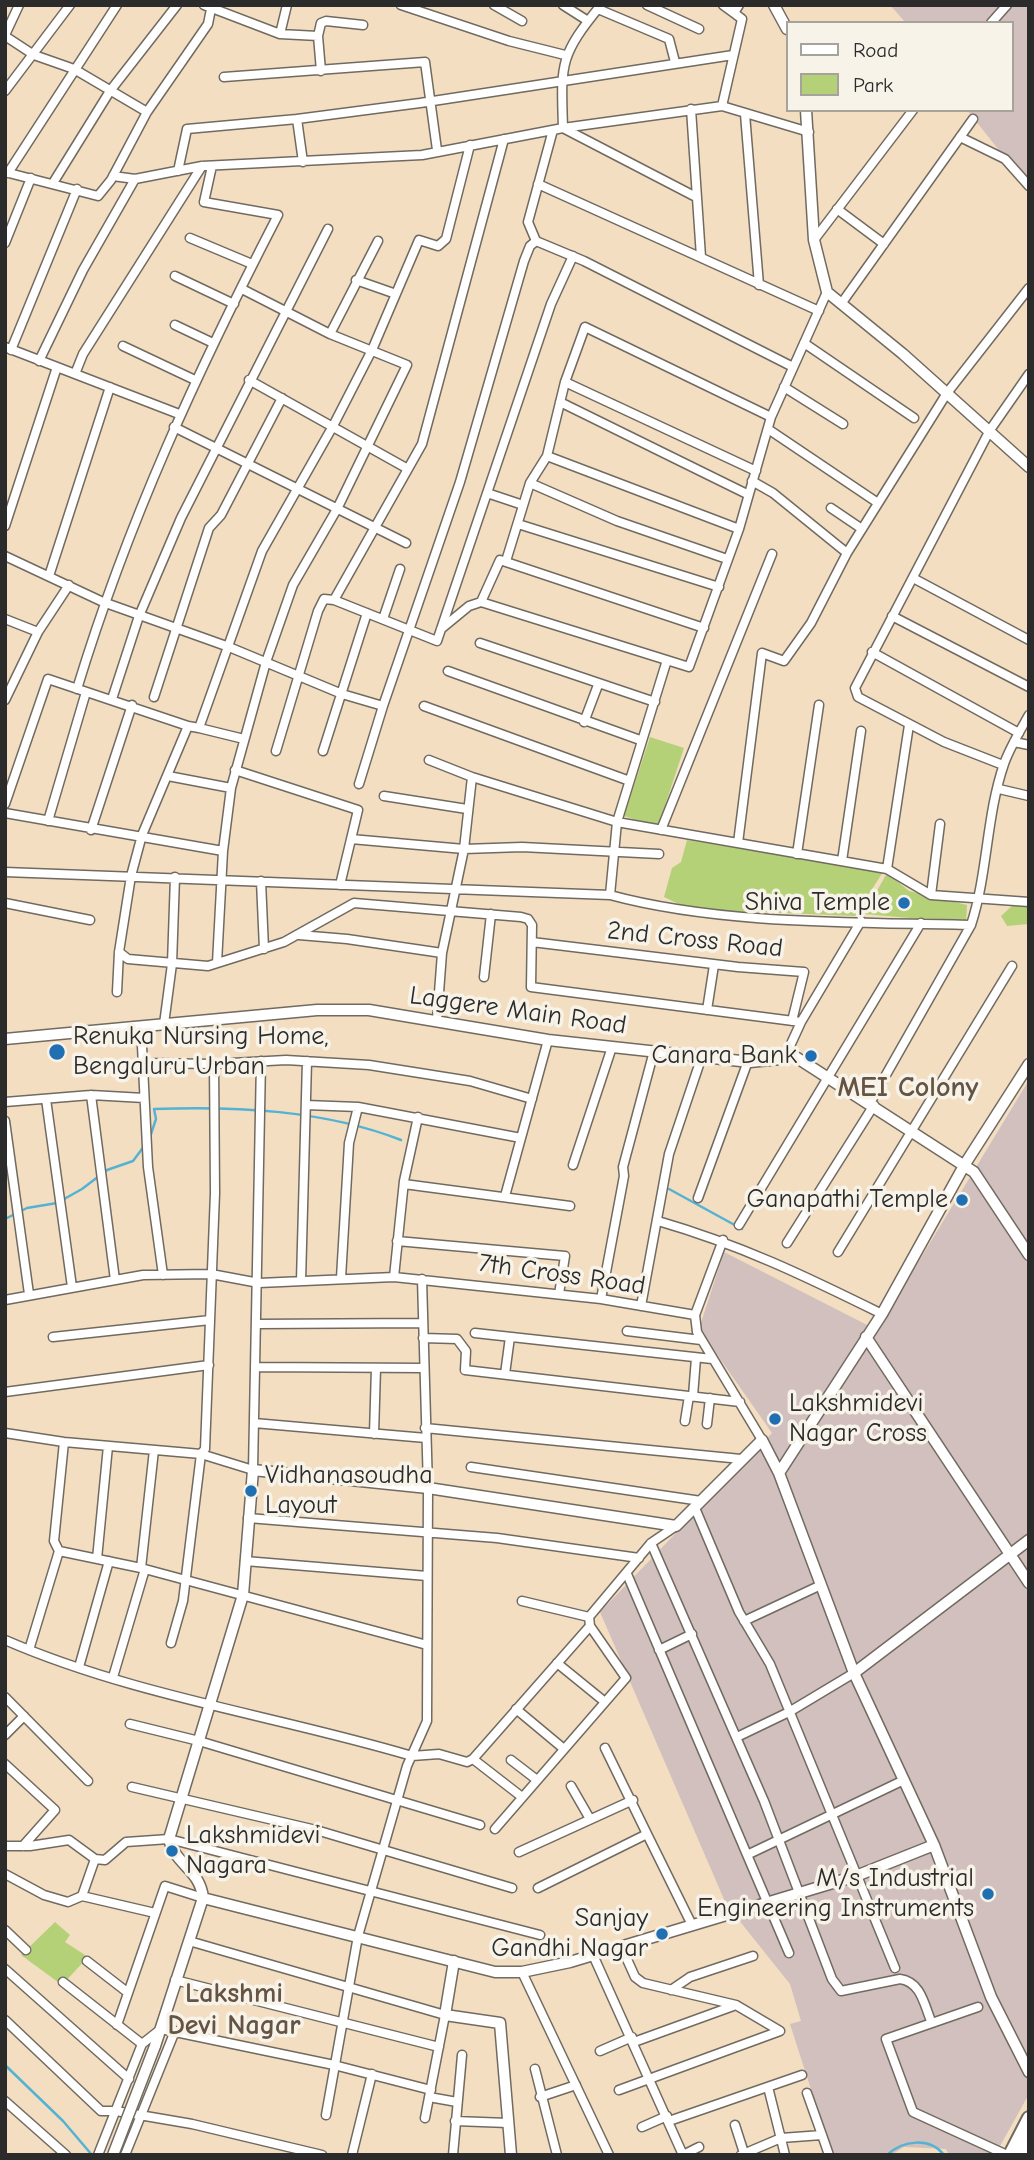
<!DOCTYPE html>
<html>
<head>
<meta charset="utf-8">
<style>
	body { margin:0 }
	#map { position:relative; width:1034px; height:2160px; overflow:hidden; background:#f3dec2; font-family:"Comic Neue",sans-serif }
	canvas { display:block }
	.frame { position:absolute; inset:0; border:7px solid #2b2b2b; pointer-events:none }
	.legend { position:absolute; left:786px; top:21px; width:228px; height:91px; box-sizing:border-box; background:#f7f3e8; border:2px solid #a5a39c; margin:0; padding:9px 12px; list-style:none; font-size:21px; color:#2b2b2b }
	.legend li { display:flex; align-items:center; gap:14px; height:35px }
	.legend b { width:35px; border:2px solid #a5a39c }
</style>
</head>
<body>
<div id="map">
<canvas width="1034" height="2160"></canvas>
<div class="frame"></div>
<ul class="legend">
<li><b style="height:9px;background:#fff"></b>Road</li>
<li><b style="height:19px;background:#b4d178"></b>Park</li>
</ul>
</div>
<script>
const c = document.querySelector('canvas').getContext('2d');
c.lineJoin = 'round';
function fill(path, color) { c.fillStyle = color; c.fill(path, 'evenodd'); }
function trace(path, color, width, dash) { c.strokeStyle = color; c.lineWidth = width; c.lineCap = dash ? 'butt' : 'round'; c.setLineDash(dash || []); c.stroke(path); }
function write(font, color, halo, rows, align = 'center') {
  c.font = font + ' "Comic Neue",sans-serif'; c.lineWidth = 7; c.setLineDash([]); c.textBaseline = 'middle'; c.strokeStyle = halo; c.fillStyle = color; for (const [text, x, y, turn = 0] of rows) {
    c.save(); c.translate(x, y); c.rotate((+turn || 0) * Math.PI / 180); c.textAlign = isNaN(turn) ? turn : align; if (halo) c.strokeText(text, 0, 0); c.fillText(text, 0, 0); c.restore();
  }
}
const industrial = new Path2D(`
	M890,5H1029V188L967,110H1011V23H906Z
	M1029,1080V2094L995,2155H949L946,2149L904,2147L891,2155H832L790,2024L801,2021L790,1984L726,1904L600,1612L772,1433L699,1329L724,1252L877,1330Z`);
const green = new Path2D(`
	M650,737L684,748L658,827L624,816Z
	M687,840L883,872L855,916L689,909L664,897L672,868L681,862Z
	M887,873L909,891L967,905L966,923L864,914Z
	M1014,904L1029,905V924L1007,926L1001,916Z
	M55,1922L70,1935L65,1942L88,1957L62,1985L21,1955Z`);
const stream = new Path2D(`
	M150,1137L156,1119L154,1109C236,1106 324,1110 401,1140
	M669,1189L742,1229
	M5,1219L27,1208L57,1203L82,1189L107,1170L133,1161L145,1145
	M5,2065L63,2121L92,2155
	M887,2155C903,2140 930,2137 944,2155`);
const minor = new Path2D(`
	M204,5L280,34L318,36
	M401,5L509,41L565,55
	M494,5L522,21
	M563,5L588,21
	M601,5C559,56 561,64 563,128L696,197
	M647,5L699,29
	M723,5L734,13
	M598,9L669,39L675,62
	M991,23L1007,5
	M280,34L287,5
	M5,35L19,5
	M5,36L34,55L74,69L147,112
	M321,71L318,36L321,23L326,21L363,25
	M224,77L425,62L437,150
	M5,91L70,5
	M722,106L742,19L734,13L739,5
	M691,109L701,257
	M745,114L759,285
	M297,119L303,162
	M553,130L528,222L536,241L584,261L793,367
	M960,137L1005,159L1029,186
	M178,171L187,129L297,119L420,103L733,55
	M5,172L98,196L111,180L147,112L208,24L211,9
	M8,173L117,5
	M113,176L135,179L202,166L422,155L563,128L722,106L809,132
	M53,183L110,91L177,5
	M538,184L819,311
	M837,209L884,244
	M190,238L252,264
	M814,240L913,110
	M5,243L31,178
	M175,276L234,304
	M356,280L396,294
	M841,304L973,119
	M175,325L213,343
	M330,334L378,241
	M804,343L914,418
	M123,346L195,380
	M5,347L179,414
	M11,350L77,189
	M39,361L83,270L135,179
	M75,374L83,354L202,166
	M249,380L408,469
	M565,382L756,471
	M784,387L843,424
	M560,402L747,494
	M174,427L406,543
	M768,429L878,503
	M547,456L739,529
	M752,481L773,493L847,553
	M530,483L617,521L727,559
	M487,493L523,505
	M831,508L862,529
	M518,524L719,587
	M5,526L57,367
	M5,556L103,602L229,647L342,694L383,706
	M506,561L530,483L547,456L565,382L585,327L771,417
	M49,576L110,387
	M913,578L1029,640
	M334,600L422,444L504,139
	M481,602L689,667L739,529L771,417L827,292
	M892,616L1029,687
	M5,619L38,632L69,585
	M383,619L400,569
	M441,629L469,606L481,602L500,560L704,628
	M480,643L655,702
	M872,652L1019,733
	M448,671L640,740
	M77,689C128,521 198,370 278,215L204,202L212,166
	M154,697L209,528L221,515L282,398
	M112,699L139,616L181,518L328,229
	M5,700L38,632
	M424,706L627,780
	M584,722L598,685
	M199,728L244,739
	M1014,742L1029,745
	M276,751L318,611L324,599L334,600L437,641L551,304L573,256
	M323,751L367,613
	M429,760L472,777
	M1003,765L944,742L858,697L855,688L990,430L1029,374
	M235,770L358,810L340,885
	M168,776L231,788
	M359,784L383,706L460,482L524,261L530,246L536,241
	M999,789L1029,796
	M384,796L467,809
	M5,804L48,679L188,726
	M5,813L223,851
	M48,821L86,692
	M91,830L132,705
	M661,830L772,554
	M351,839L464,849L522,847L659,854
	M738,843L762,653L784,661L811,623L847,553L947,393L1029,288
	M797,854L819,705
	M842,861L861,731
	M887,869L909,725
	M5,872L610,895C721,925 855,922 971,925
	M261,881L264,949
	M610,895L617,822L667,660
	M931,895L940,824
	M5,903L90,920
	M299,935L347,939L442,953
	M532,942L738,967L804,972L792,1021
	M119,952L128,959L208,966L284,942L354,903L521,917L528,919L532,925L531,987L801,1022
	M217,963L223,851L231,788L266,662L293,585L337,509L407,365L330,334L242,289
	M484,977L491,914
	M117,992L119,952L131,876L142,835L188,726L199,728L262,551L333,426L372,350L419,240L438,246L446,239L470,145
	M707,1010L714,965
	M437,1019L442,953L464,849L472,777L617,822L887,869L931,895L1029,902
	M164,1024L172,964L175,877
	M141,1026L148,1167L163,1275
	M785,1057L801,1022L861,921
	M145,1063L214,1064L286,1060L369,1065L470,1081L532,1099
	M91,1095L115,1280
	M46,1099L72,1287
	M5,1102L91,1095L144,1098
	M870,1103L971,925C988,873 986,816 1004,764C1010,747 1020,731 1029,715
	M306,1105L358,1107L521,1138
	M5,1121L29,1294
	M573,1165L612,1047
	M404,1184L570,1206
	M505,1196L548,1040
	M698,1198L748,1061
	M658,1221C741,1245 805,1276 882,1314
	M739,1225L921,923
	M723,1240L695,1315L697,1332L762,1440
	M397,1241L565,1256L559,1294
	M787,1243L874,1105
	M838,1252L1012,966
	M394,1277L404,1181L418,1117
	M341,1278L349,1143L358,1107
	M301,1281L307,1061
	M601,1299L624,1176L623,1167L654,1051
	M5,1300L143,1275L211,1274L259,1283L394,1277L601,1299L695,1315
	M641,1306L669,1154L702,1056
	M257,1324L423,1323
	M627,1331L701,1340
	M475,1333L712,1359
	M53,1337L210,1320
	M423,1338L457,1339L466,1351L465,1370L740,1402
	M256,1367L424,1368
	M505,1374L510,1337
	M5,1392L209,1365
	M693,1396L696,1358
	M685,1421L689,1396
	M254,1423L426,1438
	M707,1424L710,1398
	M425,1428L741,1459
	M5,1433L64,1442L201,1454L253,1470L261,1061
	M374,1434L376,1368
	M471,1467L701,1501
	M695,1508L739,1612L770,1664L895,1968
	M248,1518L497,1538L639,1558
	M651,1543L764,1801L832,1979L841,1991L900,1979C921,1982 924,2004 931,2021
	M59,1551L141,1568L427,1645
	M97,1559L108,1446
	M245,1561L427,1576
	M141,1568L154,1450
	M627,1574L789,1953
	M522,1601L589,1617
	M744,1621L821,1585
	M5,1640C134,1696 278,1716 412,1756L439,1754L467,1762L473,1759L590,1626L589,1617L651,1543L676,1526
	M171,1643L183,1601L201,1454L205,1449L215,1193L214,1064
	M29,1650L59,1551L54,1541L64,1442
	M659,1650L692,1634
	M557,1663L605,1702
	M79,1667L109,1561
	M113,1677L145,1569
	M5,1697L88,1781
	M516,1709L564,1749
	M130,1724L199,1741L480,1825
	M5,1735L24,1716
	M737,1737L789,1712L854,1673
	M473,1759L522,1797
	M511,1760L537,1780
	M5,1764L55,1810L23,1846
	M571,1786L590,1819
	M132,1787L316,1830L512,1888
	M495,1829L626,1678L590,1626
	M647,1834L692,1925
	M5,1846H30L69,1840L95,1859L105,1860L126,1842L169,1839L540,1935
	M519,1852L633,1800
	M749,1854L904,1780
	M5,1874L44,1895L68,1902L82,1896L155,1913
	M538,1888L647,1834L605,1748
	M82,1896L95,1859
	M5,1930L26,1950
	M189,1941L445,2015L425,2118
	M593,1955L683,2155
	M87,1961L127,1992
	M5,1969L129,2079
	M522,1972L609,2155
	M175,1980L439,2047
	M63,1982L142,2044
	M671,1990L690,1977L753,1956
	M978,2007L886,2039L913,2112L1007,2155
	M5,2020L101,2111H116L192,2124L322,2155
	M117,2025L165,1886L203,1898
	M634,2042L736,2005
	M600,2051L632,2037
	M535,2069L557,2155
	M768,2087L785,2155
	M619,2090L780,2031L736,2005L643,1983L635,1977L621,1946
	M807,2093L822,2135
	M429,2097L457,2102
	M540,2097L576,2085
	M5,2101L66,2155
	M326,2115L358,1936L407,1766L427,1721L428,1488L422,1279
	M455,2121L508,2123
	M669,2121L802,2075
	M735,2125L744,2153
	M642,2127L667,2116
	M98,2155L142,2044L161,2029L334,2065L431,2090
	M125,2155L175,2031
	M352,2155L372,2074
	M453,2155L462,2055
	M683,2155L699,2147
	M741,2155L781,2138L822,2135L829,2155`);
const tertiary = new Path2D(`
	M774,5L787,29
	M806,110L814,240L827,292L903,354L1029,467
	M5,1039L317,1010H369L548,1040L750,1062L780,1059L791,1054L974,1172L1029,1255
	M866,1337L1029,1583
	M779,1473L882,1314L965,1164L1029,1064
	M854,1673L1029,1540
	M203,1898L495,1972H522L570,1962L856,1876L934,1845
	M454,1961L445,2015L500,2023L511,2155
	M155,2046L203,1898C200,1869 175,1865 169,1839L243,1595L253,1470L428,1488L676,1526L762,1440L779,1473L854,1673L934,1845L991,1997L1029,2072`);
const secondary = new Path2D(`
	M1010,2155L1029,2118
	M1020,2155L1029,2138`);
const tertiaryBridge = new Path2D(`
	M113,2155L155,2046`);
const markers = [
	[904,903,7,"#1f6fb2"],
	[57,1052,9,"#1f6fb2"],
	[811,1056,7,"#1f6fb2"],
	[962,1200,7,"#1f6fb2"],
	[775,1419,7,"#1f6fb2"],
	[251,1491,7,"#1f6fb2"],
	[172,1851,7,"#1f6fb2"],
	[988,1894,7,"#1f6fb2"],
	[662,1934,7,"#1f6fb2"]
];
const poiNames = [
	["Shiva Temple",890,903],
	["Renuka Nursing Home,",73,1037,"left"],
	["Bengaluru Urban",73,1067,"left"],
	["Canara Bank",797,1056],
	["Ganapathi Temple",948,1200],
	["Lakshmidevi",789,1404,"left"],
	["Nagar Cross",789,1434,"left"],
	["Vidhanasoudha",265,1476,"left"],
	["Layout",265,1506,"left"],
	["Lakshmidevi",186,1836,"left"],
	["Nagara",186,1866,"left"],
	["M/s Industrial",974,1879],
	["Engineering Instruments",974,1909],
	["Sanjay",648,1919],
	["Gandhi Nagar",648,1949]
];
const streetNames = [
	["2nd Cross Road",695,940,6],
	["Laggere Main Road",518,1011,8],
	["7th Cross Road",562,1275,8]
];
const neighbourhoodNames = [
	["MEI Colony",908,1088],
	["Lakshmi",234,1994],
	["Devi Nagar",234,2026]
];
fill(industrial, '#d1c0bd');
fill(green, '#b4d178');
trace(stream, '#55b2d3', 2.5);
trace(minor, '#716a60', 11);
trace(tertiary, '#716a60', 13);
trace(secondary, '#716a60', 16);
trace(minor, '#fff', 8);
trace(tertiary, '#fff', 10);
trace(secondary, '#fff', 12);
trace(tertiaryBridge, '#716a60', 13, []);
trace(tertiaryBridge, '#fff', 10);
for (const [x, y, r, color] of markers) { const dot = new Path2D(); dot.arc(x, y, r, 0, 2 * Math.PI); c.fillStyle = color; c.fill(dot); trace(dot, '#f7f3e8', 2.5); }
write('26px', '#2b2b2b', '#f7f3e8', poiNames, 'right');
write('26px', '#2b2b2b', '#f7f3e8', streetNames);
write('bold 28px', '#655344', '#f7f3e8', neighbourhoodNames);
</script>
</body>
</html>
